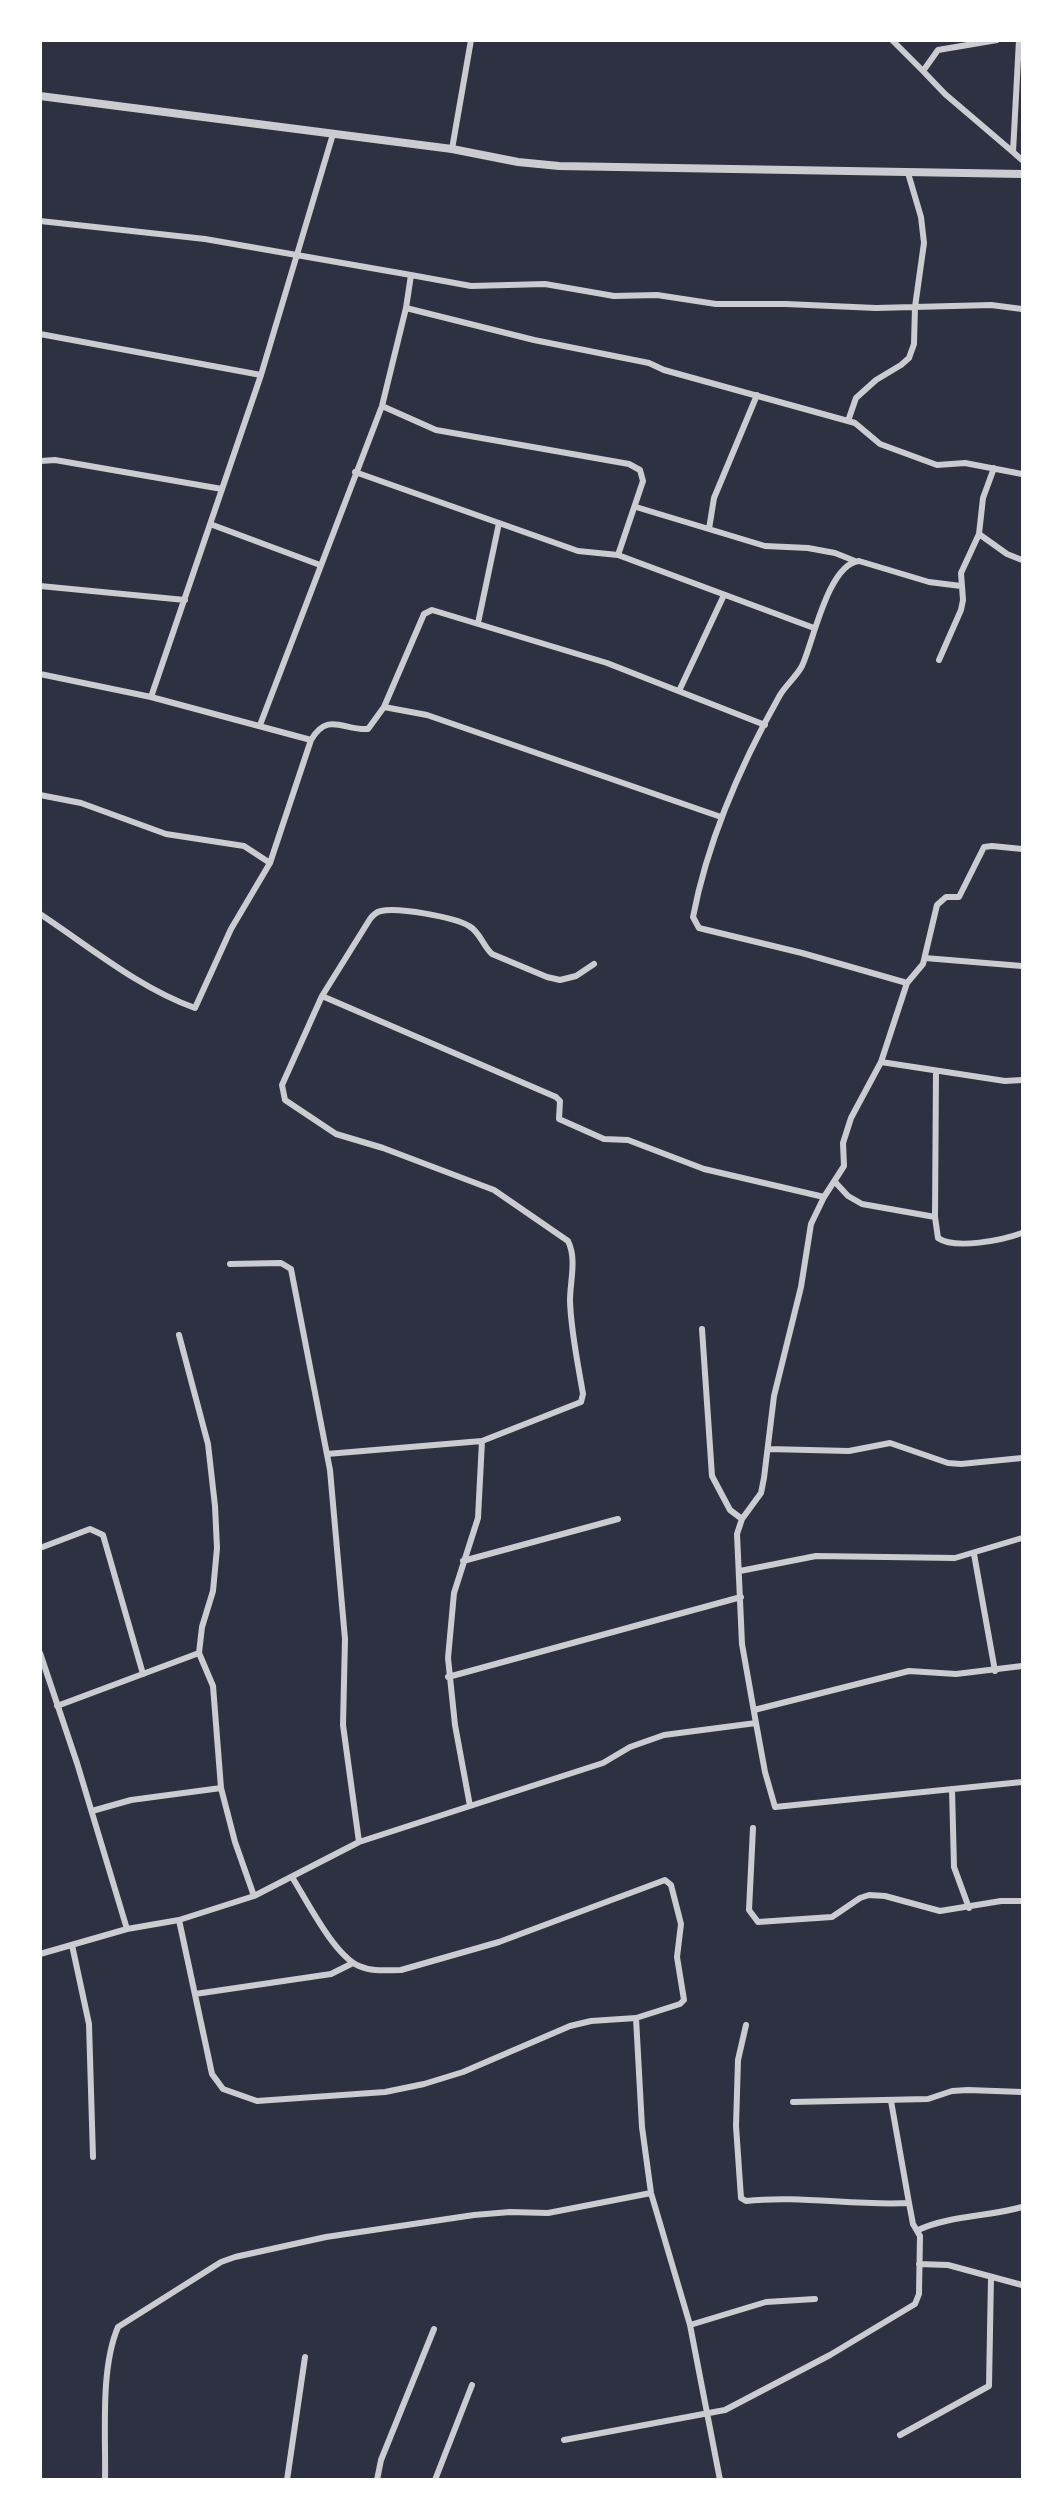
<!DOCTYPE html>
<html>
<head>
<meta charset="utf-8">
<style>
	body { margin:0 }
	#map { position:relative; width:1063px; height:2520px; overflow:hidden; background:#2d3142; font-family:Signika,sans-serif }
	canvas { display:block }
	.frame { position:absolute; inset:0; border:42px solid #fff; pointer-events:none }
</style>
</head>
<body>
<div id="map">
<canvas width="1063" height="2520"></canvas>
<div class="frame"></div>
</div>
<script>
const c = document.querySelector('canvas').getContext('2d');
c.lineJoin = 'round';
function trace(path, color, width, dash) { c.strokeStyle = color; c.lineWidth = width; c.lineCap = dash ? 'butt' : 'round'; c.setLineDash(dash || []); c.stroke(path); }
const minor = new Path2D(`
	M892,40L923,71
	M997,40L938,50L923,71L945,94L1013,152
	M1019,40L1013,152L1022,160
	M452,149L471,40
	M908,173L921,217L924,243L915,307L914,344L909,358L901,365L876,380L856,398L848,421L855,423L880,444L937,465L965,463L1022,474
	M40,221L205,239L411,275L406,308L382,406L260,725
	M411,275L471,286L545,284L614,296L657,295L716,304H786L876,308L991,305L1022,309
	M406,308L534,340L649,363L664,370L848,421
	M40,334L261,375
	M382,406L436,430L629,464L640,470L643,481L618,555
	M40,461L55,460L222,489
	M355,472L578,551L618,555L814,628
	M636,507L765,546L808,548L835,553L855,561
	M210,524L320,565
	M709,529L714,498L757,395
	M979,534L1007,554L1022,560
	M40,586L185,600
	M478,623L499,523
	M939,660L961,610L963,600L961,573L979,534L983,498L994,468
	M40,674L151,697L311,740C328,711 344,731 368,729L384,707L427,715L721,817
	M679,691L724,595
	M151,697L261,375L333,134
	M384,707L424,614L432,610L607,663L765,725
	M40,795L81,803L166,834L244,846L270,863
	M40,914C90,947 139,988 195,1008L231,929L270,863L311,740
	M925,958L1022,966
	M907,983L802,953L699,928L693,917C708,839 741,764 780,695C786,685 796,677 802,666C813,643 828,564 859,561L929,582L961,586
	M322,996L556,1097L560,1101L559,1119L604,1139L628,1140L704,1169L824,1197
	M881,1062L1005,1081L1022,1080
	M936,1071L935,1217L938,1238C955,1250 1003,1240 1022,1233
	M836,1183L848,1196L862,1204L935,1217
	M230,1264L281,1263L291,1269L330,1470L345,1639L343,1725L359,1842
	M702,1329L712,1476L730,1510L742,1519
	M179,1335L208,1444L215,1506L217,1548L213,1591L202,1627L199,1653L213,1686L221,1788L235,1842L254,1896
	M768,1449L849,1451L890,1443L948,1463L961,1464L1022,1458
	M327,1454L482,1441
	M40,1548L90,1529L103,1535L143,1674
	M974,1554L995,1671
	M463,1561L618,1519
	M740,1571L816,1556L955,1558L1022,1538
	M40,1653L77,1763L127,1929
	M448,1677L741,1597
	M57,1706L199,1653
	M754,1710L909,1671L956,1674L1022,1666
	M756,1723L742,1644L737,1534L742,1519L761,1493L764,1478L774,1396L801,1287L811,1224L824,1197L844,1166L843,1143L851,1118L881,1062L907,983L923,964L937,905L946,897H959L984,847L992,846L1022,849
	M952,1789L954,1867L969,1908
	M470,1806L603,1763L630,1747L664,1735L756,1723L765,1772L775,1807L1022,1782
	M92,1811L131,1800L221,1788
	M753,1828L749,1910L758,1922L832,1917L860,1898L869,1895L885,1896L940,1911L1001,1901H1022
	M179,1920L212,2074L223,2089L257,2101L385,2092L424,2084L463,2072L570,2026L591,2021L636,2018L680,2004L684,2000L677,1957L681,1924L671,1885L665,1880L499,1942L401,1970C387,1970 372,1972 359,1966C334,1955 307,1901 292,1877
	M72,1945L89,2024L93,2157
	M40,1954L127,1929L179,1920L254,1896L359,1842L470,1806L455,1725L448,1658L454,1593L478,1518L482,1441L581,1402L583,1394C578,1364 571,1332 570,1301C570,1281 577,1259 568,1241L494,1190L383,1148L336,1134L285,1100L282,1085L322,996L370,919C373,915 376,912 381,911C398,907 454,917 469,926C480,932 483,946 492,954L547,977L560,980L576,976L594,964
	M195,1994L331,1974L353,1963
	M636,2018L642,2127L651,2193L690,2325L720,2480
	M891,2101L909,2203
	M793,2102L928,2099L952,2091L968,2090L1022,2092
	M918,2230C951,2215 988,2217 1022,2207
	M919,2264L948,2265L1022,2285
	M690,2325L766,2302L815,2299
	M900,2435L989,2386L991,2277
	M564,2440L725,2410L830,2355L915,2304L919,2294L920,2236L913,2224L909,2203C854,2206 800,2195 746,2201L741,2198L736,2126L738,2060L746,2025
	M105,2480C106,2434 100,2369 118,2327L221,2262L235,2257L326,2237L474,2215L510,2212L548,2213L651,2193
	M287,2480L305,2357
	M377,2480L381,2460L434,2329
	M435,2480L472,2385`);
const tertiary = new Path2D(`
	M40,96L452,149L518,162L559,166L1022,174`);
trace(minor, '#caccd0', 6);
trace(tertiary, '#caccd0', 8);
</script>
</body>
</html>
